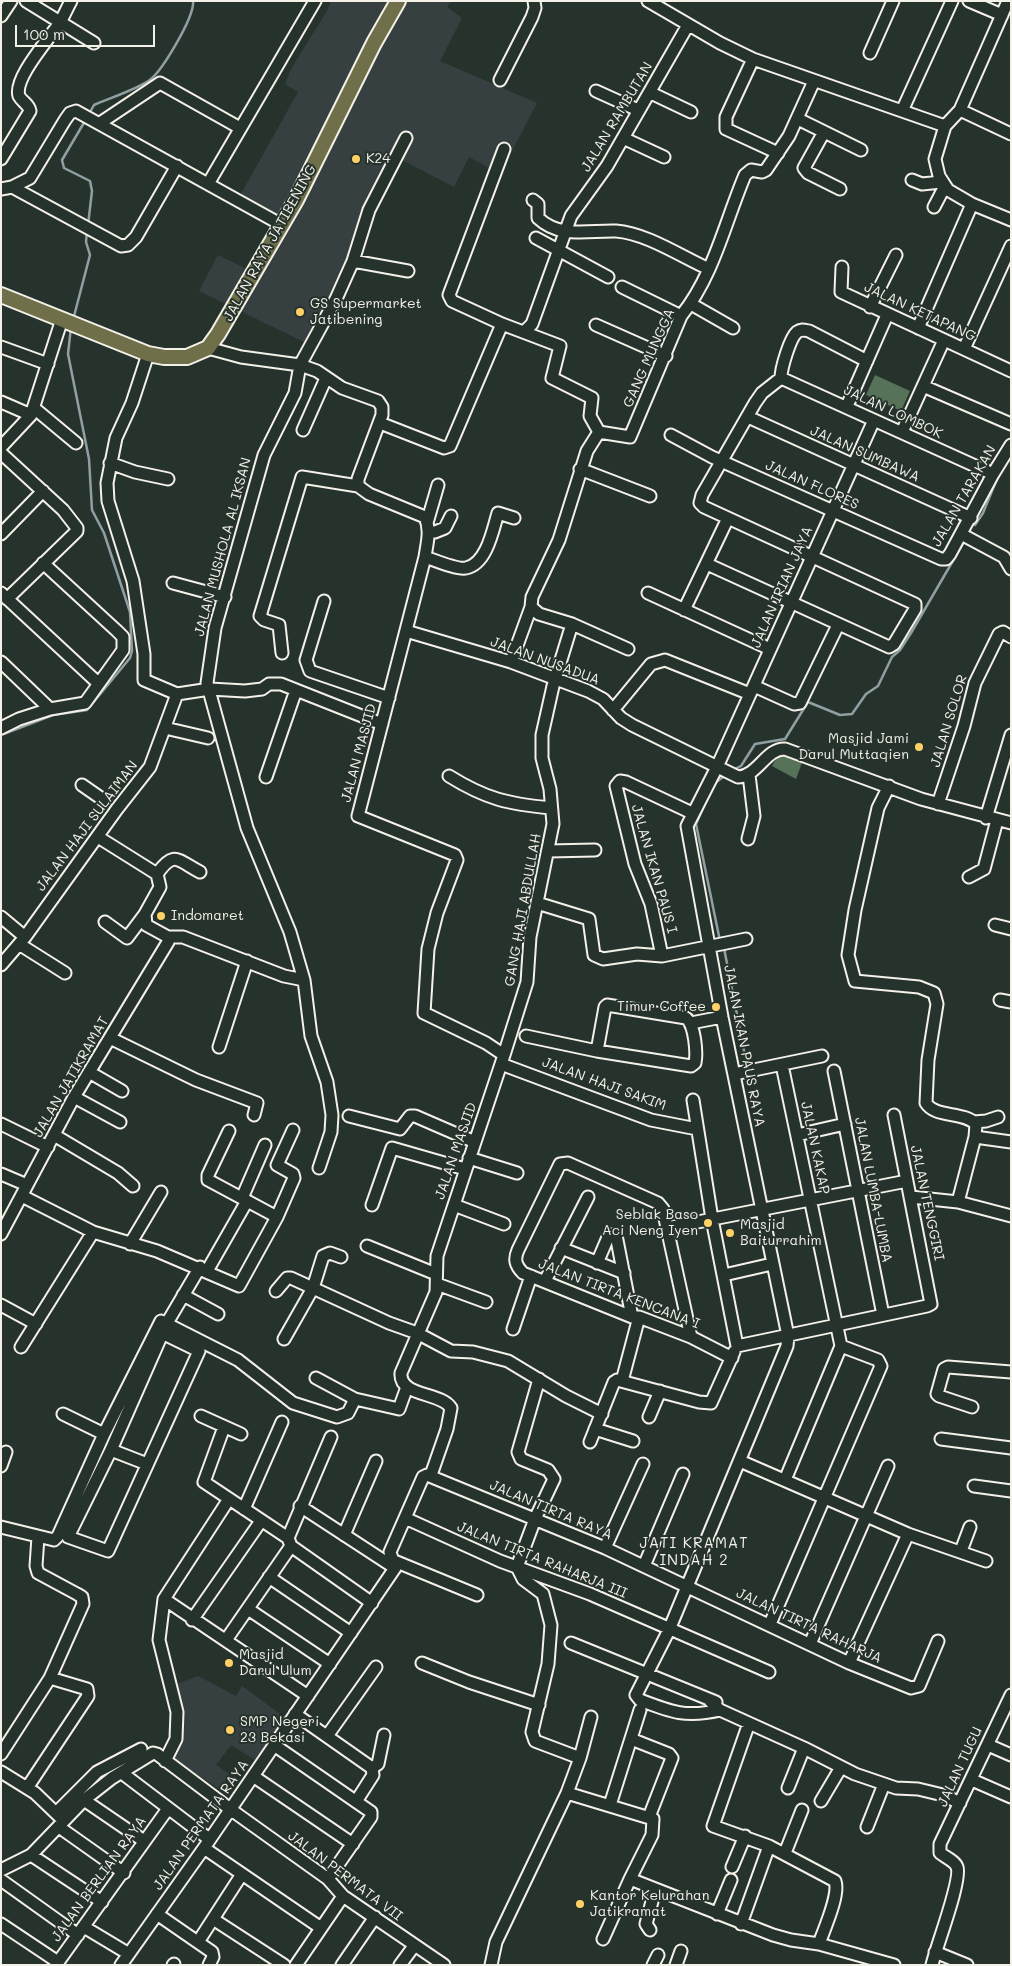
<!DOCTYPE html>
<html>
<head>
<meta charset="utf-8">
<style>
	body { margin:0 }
	#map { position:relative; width:1012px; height:1966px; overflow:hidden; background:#26332d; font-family:Mali,sans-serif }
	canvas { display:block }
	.frame { position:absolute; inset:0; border:2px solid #f4f1e8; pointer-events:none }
	.scale { position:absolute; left:15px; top:25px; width:140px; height:22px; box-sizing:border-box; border:2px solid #f4f1e8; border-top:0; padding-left:6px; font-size:15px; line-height:18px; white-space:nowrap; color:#f4f1e8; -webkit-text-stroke:4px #26332d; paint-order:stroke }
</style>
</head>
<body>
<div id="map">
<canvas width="1012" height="1966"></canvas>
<div class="frame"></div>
<div class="scale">100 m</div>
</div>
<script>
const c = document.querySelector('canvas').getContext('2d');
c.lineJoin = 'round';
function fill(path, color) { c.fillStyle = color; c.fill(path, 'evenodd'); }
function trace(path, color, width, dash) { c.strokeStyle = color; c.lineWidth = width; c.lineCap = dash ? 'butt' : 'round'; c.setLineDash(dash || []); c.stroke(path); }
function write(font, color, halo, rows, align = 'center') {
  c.font = font + ' Mali,sans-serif'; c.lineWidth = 4; c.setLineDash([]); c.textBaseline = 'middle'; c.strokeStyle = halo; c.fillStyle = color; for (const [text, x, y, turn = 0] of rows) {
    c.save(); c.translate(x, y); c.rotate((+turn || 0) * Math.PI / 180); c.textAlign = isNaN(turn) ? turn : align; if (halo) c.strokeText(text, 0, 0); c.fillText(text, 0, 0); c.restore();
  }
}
const built = new Path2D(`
	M331,1H451L447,7L462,18L440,61L537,103L500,174L469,157L454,187L400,159L374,213L360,262L308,344L199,291L218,255L249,270L278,230L237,201L298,92L285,84L291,69L327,11Z
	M198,1676L236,1696L242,1686L287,1719L258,1762L231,1745L216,1765L229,1774L219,1789L172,1758L182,1742L174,1685Z`);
const green = new Path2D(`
	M875,375L910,391L901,411L866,395Z
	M784,753L803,760L796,779L772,766L779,754Z`);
const stream = new Path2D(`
	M89,114L94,105C107,99 141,88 151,79C163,69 195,16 193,1
	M85,121L62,160L64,168L90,181L92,191L88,225
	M73,320L90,255L86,242L87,231
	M975,525L983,513L999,474
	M1,735L53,715L87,710L130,658L132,651L130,612L104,533L92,510L89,459L68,354L71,327
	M733,770L741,766L755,744L785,739L808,702L840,715L852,714L866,694L878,686L892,657L900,650L911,633L965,540
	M715,783L727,774
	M710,792L696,824L720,941
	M724,948L747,1066`);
const minor = new Path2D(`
	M26,1L94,43
	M648,1L720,43L753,59L945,126
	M969,1L1002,15
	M1008,1L960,110L945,126L935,159L939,176L948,190L972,204L1011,220
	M1,16L11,1
	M870,53L893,1
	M753,59L726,117V129L778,153
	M500,80L532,17L535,8L534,1
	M596,91L638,110
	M651,93L691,112
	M960,110L1011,134
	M902,111L952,1
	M798,119L861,150
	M100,123L160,83L240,128
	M824,132L804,168L808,173L840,189
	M623,138L664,157
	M1,159L30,111C29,104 22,102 19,96C13,78 51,37 60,22C64,16 67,8 71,1
	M912,180L922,184L941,182
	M208,184L315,1
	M12,187L121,246L128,245L136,237L177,166
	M1,189L12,187L30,178L65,120L70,113L76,111L282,225
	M533,200L538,204V218C560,239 589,230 616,231C646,233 682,257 709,269
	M934,207L945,186
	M536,238L608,277
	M353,261L408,271
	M842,267L841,292L1011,371
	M622,287L681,316
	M691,304L733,328
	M870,307L896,255
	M502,324L452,301L449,295L504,149
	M596,325L666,356
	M918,328L972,204
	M525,331L532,324L571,216L607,166L688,25
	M1,347L48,364
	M208,348L241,357L300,365L317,371L342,388L378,401L382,407V415L358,479V486L369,494L425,517C431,530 427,543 425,557L358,816L455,855L457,860L437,913L428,949L424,1013L486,1043L504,1055L437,1256L436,1292L401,1373C399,1397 442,1392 451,1408L447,1429L431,1475
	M964,349L1011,246
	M148,354L132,403L116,438L107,483L108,501L133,581L144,654V680L177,694L210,689L245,691L262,689L269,684H281L382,724
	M781,378L993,474
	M923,386L1011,424
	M1,402L31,415
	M847,406L887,315
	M34,408L76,443
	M748,417L971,518
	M380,423L444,448L450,446L502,324L560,346L552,378L592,398L590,416L599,432
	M303,430L326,378
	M599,432L630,437L681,316C714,275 725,222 745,175L751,170L762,172L766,170L789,136L814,81
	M902,432L944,340
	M671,435L712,457L941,559H946L950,554L993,474L1011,445
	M1,447L31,415L62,319
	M1,453L63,510L77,528V531L7,599
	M110,463L135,472L168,479
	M580,469L650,496
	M427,523L438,485
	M429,531L435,532L445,528L451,516
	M1,534L43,491
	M961,534L1004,557L1011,569
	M425,557C434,560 458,570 466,568C487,564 493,529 498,513L514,518
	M707,564L889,647L894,644L915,609V604L704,507L700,503L702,495L755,403L762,393L781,378C781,368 790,338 797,332C801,329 804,330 809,331L867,361
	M173,583L225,597
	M1,593L98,683
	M648,593L770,649
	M324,601L306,660L310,671L389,698
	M531,607L539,614L572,624L628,649
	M684,610L728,518
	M406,631L511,662L588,691L603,699L621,718L632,725L738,777C758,776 766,748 785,749L921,799L1011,823
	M282,653L279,625L264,620L260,616L302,477L358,486
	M1,662L50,709
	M511,662L531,607L532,597L559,540L587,451L599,432
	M754,686L794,704L800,703L838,625
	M613,710L651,664L665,660L750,694
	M1,728L19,719L50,709L85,703L123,650V637L117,631L43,563
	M165,728L208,738
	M449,776C486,799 508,804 551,808
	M266,777L296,690
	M82,785L105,801
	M889,786L878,808L855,910L848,955L855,981L919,987L934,993L937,1004L928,1060L926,1103C935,1118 963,1111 976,1124L975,1137L958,1202
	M938,804L964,726L975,683L999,634L1003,632L1011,637
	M986,818L1011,735
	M98,837L157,874L160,887L145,914L146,925L168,937H183L284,976L304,980L311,1036L327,1082L332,1115L331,1132L319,1168
	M748,839L754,816L749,775
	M548,851L595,850
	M157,874C174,850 177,860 200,872
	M969,877L984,869L997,820
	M537,903L589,919L594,955L603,959L637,954L662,956L746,939
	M1,917L25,937
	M105,922L127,938L145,914
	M995,925L1011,929
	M19,944L65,973
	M662,956L651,904L635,864L616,786L620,781L626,782L692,813
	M1,965L25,937L117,809L150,767L177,694
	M304,980L290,932L247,828L207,683L215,628L264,455L295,393L300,365L336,299L353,261L369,210L406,138
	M1000,1000L1011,1002
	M691,1023L722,1017
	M526,1036L597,1051L691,1066L695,1063C697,1053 695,1025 686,1018L607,1005L605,1007L597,1051
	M110,1038L196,1080L257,1103L254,1115
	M219,1047L247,961
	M504,1055L527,982L530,937L553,824L550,789L542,758V735L553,686L572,624
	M501,1064L651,1120L697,1129
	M782,1065L841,1346L785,1480
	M834,1071L883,1315
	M89,1072L122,1091
	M734,1074L822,1056
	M74,1097L120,1122
	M693,1100L712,1219L737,1346
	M349,1116L400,1129L410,1116H415L475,1142
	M974,1122L986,1121L998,1117
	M1,1124L48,1147
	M229,1131L208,1175V1180L277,1217
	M54,1135L118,1173L133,1186
	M797,1135L845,1124
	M975,1137L1011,1142
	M469,1158L517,1173
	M1,1174L27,1185
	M22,1196L93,1232L157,1251L239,1286L277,1217L294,1178L293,1174L277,1165L293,1130
	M911,1197L958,1202L1011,1216
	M242,1198L265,1145
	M372,1205L392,1148L465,1169
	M454,1205L504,1224
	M667,1228L907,1181
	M1,1234L74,1097L168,942V937
	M130,1244L161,1192
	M367,1246L436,1274
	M561,1248L624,1273
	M597,1263L609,1235H616L632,1317
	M207,1271L247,1201
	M724,1275L772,1264
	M545,1281L588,1197
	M437,1284L486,1302
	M276,1291L287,1278H291L389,1323L417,1333L451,1351L473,1352L508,1361L566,1396L602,1414
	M183,1295L218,1314
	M1,1305L36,1324
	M513,1329L531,1276
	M162,1333L199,1351L108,1551L68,1537L111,1450L167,1323L200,1267
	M691,1337L667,1228L663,1209L658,1203L568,1163L560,1164L518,1250C514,1259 515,1265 523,1273L632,1317H639L691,1337L732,1358
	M284,1339L313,1288L323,1256L330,1253L341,1257
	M737,1346L927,1306L931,1304L894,1115
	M21,1347L93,1232
	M316,1378L355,1399
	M622,1381L639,1317
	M972,1407L939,1396L937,1394L944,1369L948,1367L1011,1372
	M63,1414L104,1434
	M201,1416L241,1434
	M649,1417L660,1391
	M224,1427L204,1482L288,1538
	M595,1429L633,1441
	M941,1439L1011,1448
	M590,1442L614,1382L617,1380L699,1402L711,1403L734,1352
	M111,1450L147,1464
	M740,1461L908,1534L986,1561
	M1,1466L6,1452
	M974,1486L1011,1491
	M300,1506L395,1568
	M244,1509L282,1422
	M405,1518L500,1561L590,1594L769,1672
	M1,1527L54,1540L58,1536L104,1434L161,1321L238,1360L293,1403L337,1417L348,1413L355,1399L399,1409L407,1387
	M344,1535L376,1461
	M291,1546L372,1603
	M605,1548L643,1464
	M961,1551L970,1527
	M392,1560L477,1595
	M644,1566L683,1474
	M269,1577L351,1633
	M164,1599L308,1696
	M248,1609L330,1664
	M192,1620L261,1521
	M770,1624L881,1366L878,1360L841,1346
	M226,1640L291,1546L288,1538L331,1437
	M571,1643L716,1702
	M810,1644L888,1466
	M422,1663L469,1682L539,1705
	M849,1663L908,1534
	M710,1701L720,1710L804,1748L855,1774L896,1788L918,1789L943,1795L960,1803
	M720,1710C686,1718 671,1712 640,1700L636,1695L669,1630L787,1346L788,1336L722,1017L687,826L717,767L874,420
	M295,1714L372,1768L373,1775L357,1800
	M749,1723L713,1826L769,1846L835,1881C840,1895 824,1929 819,1944
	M327,1736L376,1667
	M631,1739L669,1754L672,1758L649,1817
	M274,1745L371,1812V1817L328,1879
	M988,1745L1011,1755
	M1,1754L50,1678L83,1604L82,1597L77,1594L38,1573L36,1566L38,1537
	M580,1758L591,1717
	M165,1761L176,1739L177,1712L159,1640L164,1599L229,1499
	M372,1768L378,1764L384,1735
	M1,1772L35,1793L61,1818
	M122,1773L209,1839
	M253,1776L353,1844
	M972,1780L1011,1797
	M27,1788L88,1696L87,1689L50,1678
	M788,1788L804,1748
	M567,1793L653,1819L652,1835L630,1879L773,1935L791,1940L819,1944L894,1965
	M84,1800L144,1841
	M821,1801L840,1769
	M610,1805L640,1710
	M56,1813L97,1772L141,1749
	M59,1827L124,1873
	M867,1827L884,1784
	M204,1848L321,1928
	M785,1853L802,1810
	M31,1855L102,1902
	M732,1867L745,1836
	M1,1870L31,1855L84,1800L112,1778L153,1753L157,1754L230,1809L328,1879L343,1896L444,1965
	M1,1880L78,1935
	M157,1914L212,1952L213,1957L209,1965
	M717,1914L731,1880
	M213,1919L284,1965
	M1,1924L58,1962
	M741,1924L769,1846
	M84,1927L129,1954
	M650,1930L646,1924L655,1890
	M603,1939L630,1879
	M198,1942L242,1874
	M935,1952L967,1965
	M56,1965L167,1810
	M121,1965L204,1848L395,1568L390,1552L423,1477L427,1475L605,1548L849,1663L911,1688L919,1686L938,1641
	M173,1965L174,1964
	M296,1965L343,1896
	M342,1965L375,1917
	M400,1965L414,1946
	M491,1965L496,1942L567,1793L580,1758L535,1741L532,1732L548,1664L551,1625L543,1594L523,1579L517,1567L535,1519L554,1479L548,1470L521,1459L518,1452L539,1379
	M653,1965L658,1955
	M676,1965L681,1951
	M932,1965C936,1947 962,1880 957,1867C955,1861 945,1857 940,1853V1844L1011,1695`);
const major = new Path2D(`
	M1,295L148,354L164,357H187L208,348L218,334L296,200L374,43L398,1`);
const markers = [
	[356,159,5,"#ffd166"],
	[300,312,5,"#ffd166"],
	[919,747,5,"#ffd166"],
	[161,916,5,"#ffd166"],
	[716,1007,5,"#ffd166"],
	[708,1223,5,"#ffd166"],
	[730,1233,5,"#ffd166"],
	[229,1663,5,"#ffd166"],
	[230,1730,5,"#ffd166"],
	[580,1904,5,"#ffd166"]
];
const streetNames = [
	["JALAN RAMBUTAN",617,117,-59],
	["JALAN RAYA JATIBENING",270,243,-61],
	["JALAN KETAPANG",920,312,25],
	["GANG MUNGGA",649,358,-66],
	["JALAN LOMBOK",893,412,25],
	["JALAN SUMBAWA",865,454,24],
	["JALAN FLORES",812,485,24],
	["JALAN TARAKAN",964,496,-60],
	["JALAN MUSHOLA AL IKSAN",223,547,-75],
	["JALAN IRIAN JAYA",782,587,-66],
	["JALAN NUSADUA",545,661,20],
	["JALAN SOLOR",949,721,-73],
	["JALAN MASJID",359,753,-75],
	["JALAN HAJI SULAIMAN",87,826,-53],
	["JALAN IKAN PAUS I",654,869,74],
	["GANG HAJI ABDULLAH",523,910,-80],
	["JALAN IKAN PAUS RAYA",744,1046,79],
	["JALAN JATIKRAMAT",71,1077,-60],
	["JALAN HAJI SAKIM",604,1084,20],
	["JALAN KAKAP",815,1148,78],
	["JALAN MASJID",456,1151,-71],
	["JALAN LUMBA-LUMBA",873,1190,79],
	["JALAN TENGGIRI",927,1203,78],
	["JALAN TIRTA KENCANA I",619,1294,21],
	["JALAN TIRTA RAYA",551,1510,23],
	["JALAN TIRTA RAHARJA III",542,1560,22],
	["JALAN TIRTA RAHARJA",809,1626,25],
	["JALAN TUGU",960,1767,-65],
	["JALAN PERMATA RAYA",201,1825,-55],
	["JALAN PERMATA VII",345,1876,37],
	["JALAN BERLIAN RAYA",99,1879,-54]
];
const poiNames = [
	["K24",366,159],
	["GS Supermarket",310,304],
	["Jatibening",310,320],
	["Masjid Jami",909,739,"right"],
	["Darul Muttaqien",909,755,"right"],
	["Indomaret",171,916],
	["Timur Coffee",706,1007,"right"],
	["Seblak Baso",698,1215,"right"],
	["Aci Neng Iyen",698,1231,"right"],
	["Masjid",740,1225],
	["Baiturrahim",740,1241],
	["Masjid",239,1655],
	["Darul Ulum",239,1671],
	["SMP Negeri",240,1722],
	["23 Bekasi",240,1738],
	["Kantor Kelurahan",590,1896],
	["Jatikramat",590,1912]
];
const neighbourhoodNames = [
	["JATI KRAMAT",694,1543],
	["INDAH 2",694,1560]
];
fill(built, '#364040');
fill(green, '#567259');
trace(stream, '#929fa2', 2.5);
trace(minor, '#f4f1e8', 15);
trace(major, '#f4f1e8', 18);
trace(minor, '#26332d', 11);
trace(major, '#6f704a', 14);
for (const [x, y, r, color] of markers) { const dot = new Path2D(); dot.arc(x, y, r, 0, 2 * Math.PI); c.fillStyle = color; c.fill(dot); trace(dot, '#26332d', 2); }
write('14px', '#f4f1e8', '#26332d', streetNames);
write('14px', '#f4f1e8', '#26332d', poiNames, 'left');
c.letterSpacing = '1px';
write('15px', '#f4f1e8', '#26332d', neighbourhoodNames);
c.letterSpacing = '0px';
</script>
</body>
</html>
